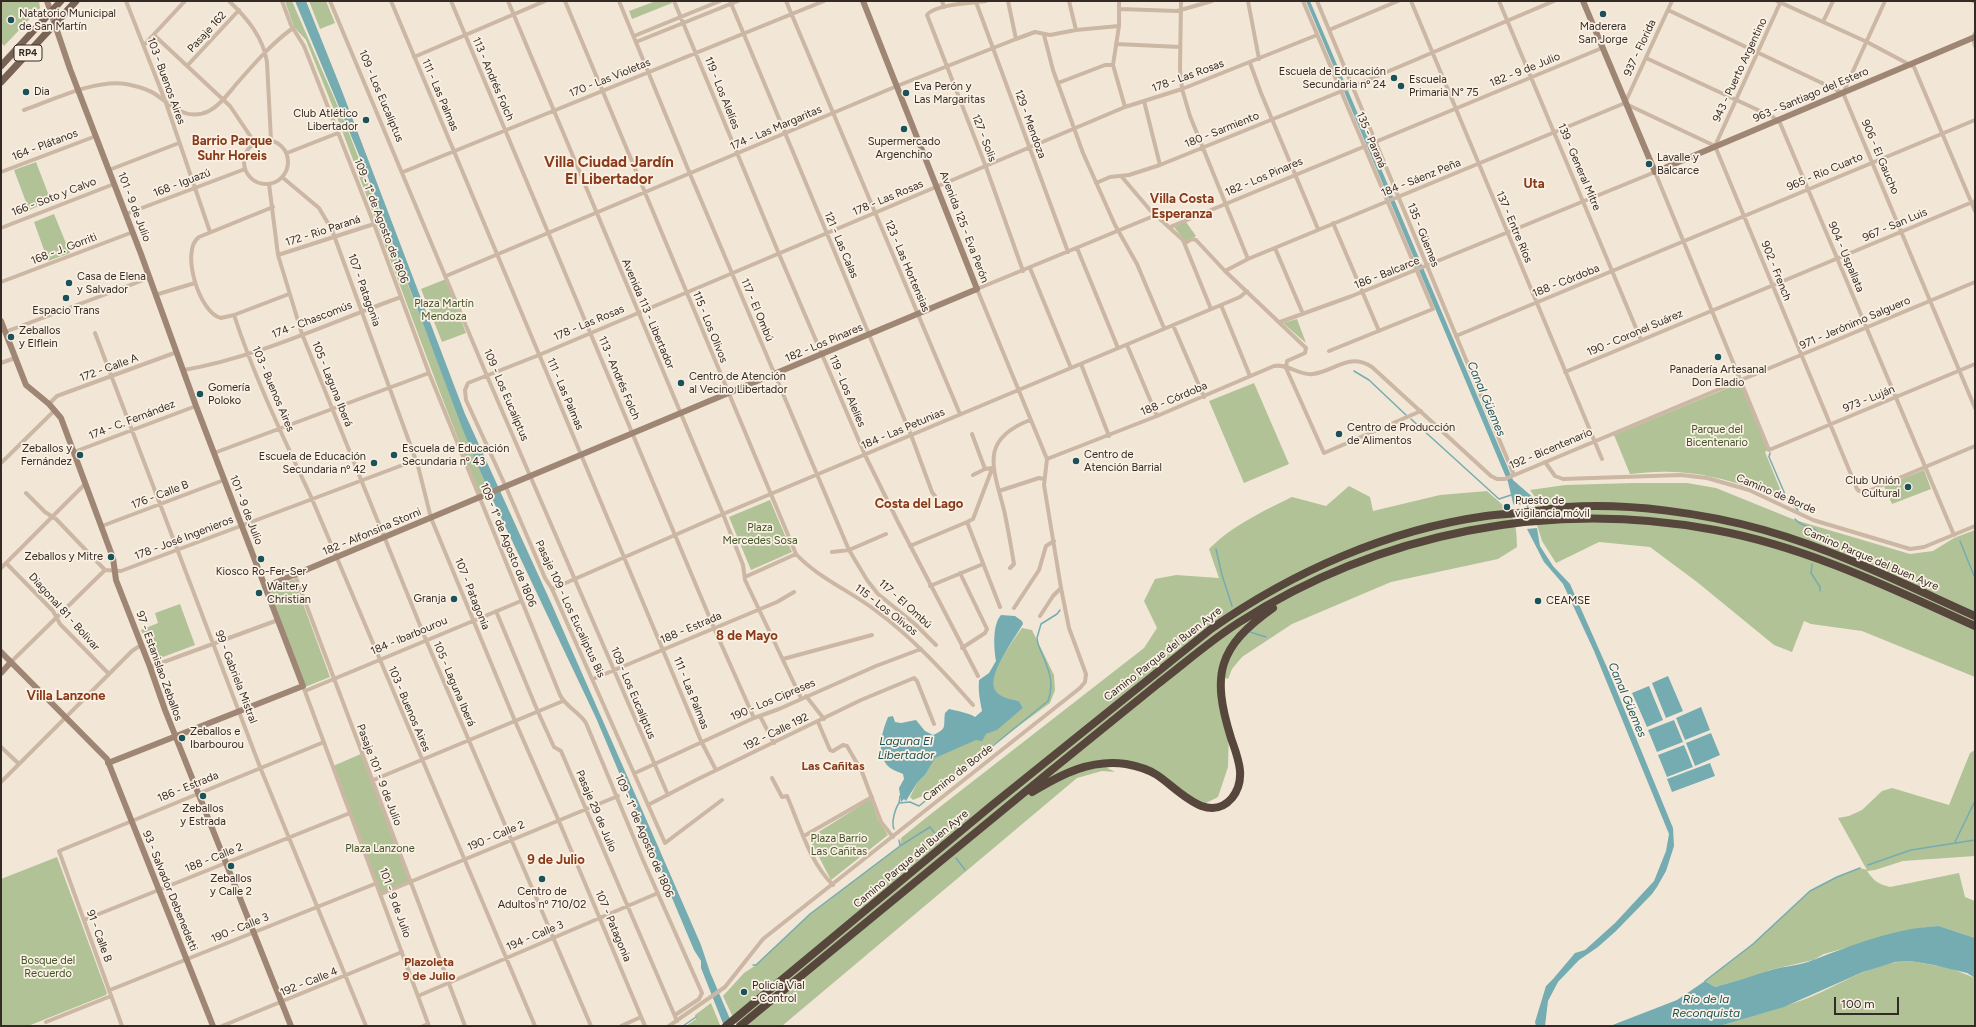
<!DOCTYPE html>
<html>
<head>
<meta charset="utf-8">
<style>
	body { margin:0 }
	#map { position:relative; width:1976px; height:1027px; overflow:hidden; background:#f2e7d7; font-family:Figtree,sans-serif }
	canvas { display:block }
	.frame { position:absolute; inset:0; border:2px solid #352b25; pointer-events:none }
	.scale { position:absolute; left:1834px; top:997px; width:65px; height:18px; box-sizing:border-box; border:2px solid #352b25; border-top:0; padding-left:5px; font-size:12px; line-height:14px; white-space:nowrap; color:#352b25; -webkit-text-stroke:3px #faf1e4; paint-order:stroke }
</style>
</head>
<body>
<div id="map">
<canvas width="1976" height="1027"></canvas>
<div class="frame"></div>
<div class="scale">100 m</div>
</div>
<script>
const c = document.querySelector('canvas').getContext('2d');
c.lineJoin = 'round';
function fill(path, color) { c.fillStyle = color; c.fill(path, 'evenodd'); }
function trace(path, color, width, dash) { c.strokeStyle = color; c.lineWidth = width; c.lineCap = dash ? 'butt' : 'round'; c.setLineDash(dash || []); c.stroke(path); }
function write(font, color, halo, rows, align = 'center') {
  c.font = font + ' Figtree,sans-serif'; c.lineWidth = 3.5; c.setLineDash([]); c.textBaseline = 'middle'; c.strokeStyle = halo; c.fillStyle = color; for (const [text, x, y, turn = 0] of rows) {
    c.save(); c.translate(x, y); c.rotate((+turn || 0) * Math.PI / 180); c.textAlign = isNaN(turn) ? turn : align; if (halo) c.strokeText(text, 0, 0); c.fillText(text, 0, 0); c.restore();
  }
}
const green = new Path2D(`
	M1,1H39L40,8L4,46L1,42Z
	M285,1H292L345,123L488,491L482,494L479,493L436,382L340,125L306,40L294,27Z
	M309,1H326L335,23L320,29Z
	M656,1H671L672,3L632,19L629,11Z
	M36,162L51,201L29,210L14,170Z
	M54,214L70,253L48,261L34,222Z
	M1186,222L1196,236L1186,242L1174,227Z
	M446,279L466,333L442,342L421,289Z
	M1297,319L1306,343L1283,323Z
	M1254,383L1289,464L1244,483L1209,401Z
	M1740,383L1768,450L1765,452L1785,501C1748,486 1712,473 1672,472C1658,471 1644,473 1630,474L1614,435Z
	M1924,470L1931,489L1892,504L1884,486Z
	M1633,483H1687L1716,488L1795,520L1910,554L1933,551L1954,538L1975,530V677L1862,631L1811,624L1804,621L1792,652L1774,645L1697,582L1650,547L1599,542L1556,563L1542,541L1533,512L1537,500L1530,490L1565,485Z
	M1349,486L1370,497L1373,511L1440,495L1487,491C1510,512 1517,513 1517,547L1498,559L1391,582L1292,624L1242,657L1232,669L1228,679L1221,676L1229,730L1228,767L1218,797L1200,806L1148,770L1100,764L1115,772L1102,771L1077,778L782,1026H737L723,996L744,973L756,965L810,914L900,846L901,838L927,817L1144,648L1157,628L1144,601L1155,579L1176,575L1219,578L1209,549C1233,525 1262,512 1292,497L1326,506Z
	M770,500L792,552L751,570L729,517Z
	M294,579L330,677L305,687L269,589Z
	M180,604L195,645L155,660L152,657L141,630L158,623L155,613Z
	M1022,628L1032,630L1054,675L1055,690L1050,703L975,758L935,791L913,800L910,797L917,783L925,775L935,757L997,729L1023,708L1019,701C1011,699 999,698 994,690C987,676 1014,639 1022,628Z
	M1975,750V856L1903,861L1875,870L1867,871C1874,881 1878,884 1890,887L1959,873L1965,897L1975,901V938L1939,926L1926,927L1860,944L1824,954L1813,960L1770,970L1759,975L1715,987L1705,981L1753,944L1810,891L1837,877L1860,868L1867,870L1838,818L1849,816L1862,810L1882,791L1892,788L1949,805L1970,753Z
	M361,754L410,882L381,894L333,766Z
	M871,799L878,820L888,835L831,880L809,838Z
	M57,857L107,993L106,995L28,1026H1V879Z
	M1910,961L1950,968L1975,978V1026H1720C1749,1017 1779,1009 1808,998C1842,984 1872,962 1910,961Z
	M711,1003L720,1025L686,1026L696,1019L695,1015Z`);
const water = new Path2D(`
	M295,1H306L342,91L465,414L552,605L650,828L701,945L710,972L733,1026H724L701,968V961L694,950L596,718L488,490L463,430L364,167Z
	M1306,1H1310L1513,480L1536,500L1535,503L1514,505L1513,503L1508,482Z
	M1537,528L1540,546L1553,566L1570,584L1609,672L1673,828L1674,846L1666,871L1657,887L1652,894L1616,931L1598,947L1579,960L1558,982L1548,1001L1545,1026H1536L1535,1022L1546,986L1553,979L1575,953L1585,950L1615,923L1654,881L1666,851L1669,834L1594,651L1563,584L1544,562L1527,529Z
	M1001,615L1015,616L1022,621L1023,624C1016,636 986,677 995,690C1000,698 1011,699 1019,701L1023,708L997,730L986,734L982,741L976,740L935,758L925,775L917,783L906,801L904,799L901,802L899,788L904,779L903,774C899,772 892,770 889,767C875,754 882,732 888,717L893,716L895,722L901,723L916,720L925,731L933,735C948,729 943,726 945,713L949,709C957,711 969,713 975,717L982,711C980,700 978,692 979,680L989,673L996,661C994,649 992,625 1001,615Z
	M1668,676L1683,711L1666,718L1652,683Z
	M1649,686L1663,720L1647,727L1632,693Z
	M1701,707L1710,730L1685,740L1676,718Z
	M1674,720L1683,742L1657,752L1648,730Z
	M1711,733L1720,755L1695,766L1686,743Z
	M1684,745L1693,767L1667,777L1658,755Z
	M1710,763L1715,776L1672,792L1667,779Z
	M1939,926L1975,938V978L1967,973L1934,965L1910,961L1895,962L1863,972L1784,1007L1720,1026H1610L1677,1000L1705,981L1715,987C1734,982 1752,976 1771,970C1784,966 1799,966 1813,960C1853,945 1895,928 1939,926Z`);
const stream = new Path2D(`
	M1354,371L1369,380L1406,415
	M1411,419L1499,499L1511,495
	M1770,453L1769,457L1787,499L1798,510
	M1527,502L1528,510
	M1795,519C1804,530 1817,523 1821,540
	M1960,541L1975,578
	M1216,549L1222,575L1232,606
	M1812,564L1811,573L1820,587V591
	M1250,632L1266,637
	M899,803L900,796
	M894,829C891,823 895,809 899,803L910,802L919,806L1048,701C1056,680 1046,664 1038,644L1037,638L1041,624L1057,614L1060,610
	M899,840L900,846
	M1955,842L1975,801
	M956,858L965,870
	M1868,865L1911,850L1975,840
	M753,965H756L810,914L900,846L930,827L941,841
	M1705,981L1753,944L1810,891L1837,877L1860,868
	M683,1026L696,1017`);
const street = new Path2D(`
	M126,1L166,103L210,232
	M229,1C247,18 263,37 267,62L271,140
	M282,1L291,25L304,46L374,224L429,373L560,695C566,707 579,712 586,723L643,860L702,993L699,999L675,1015
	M330,1L487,376L668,795
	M391,1L701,741L716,770
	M451,1L714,628L754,718
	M508,1L723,514L743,565L745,580L801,698
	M565,1L796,554C817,577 850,591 875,610C912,637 943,671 973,705
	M619,1L690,174L849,550L867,580L878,594L915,624L936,645
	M674,1L779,254L865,455L898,522L978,676
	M730,1L911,435L932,492L935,496
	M786,1L960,414
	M942,1L944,7
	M986,1C972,3 935,4 927,15L986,167L1023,271
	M1008,1L1016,39
	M1069,1L1076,30
	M1119,1V26L1113,65L1125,107
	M1181,1L1180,69L1182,89L1190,116L1248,259
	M1248,1L1259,59
	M1303,1L1433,309L1329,351
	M1317,1L1514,475
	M1411,1L1602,459
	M1499,1L1641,340
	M1777,1L1867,42L1914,67L1975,211
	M1973,1L1975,2
	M976,2L1068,252
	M1120,9L1177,11L1212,1
	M1668,10L1843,93L1975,408
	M1823,22L1833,1
	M1329,30L1398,1
	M1975,33L1973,38L1975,46
	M154,35L230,106L255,143
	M1044,35L1053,70L1083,153L1115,225L1137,264L1164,328
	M634,36L720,1
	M636,42L738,1
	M1116,44L1180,47
	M144,45L185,1
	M414,57L545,1
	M1646,58L1773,117L1780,123L1954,535
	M1250,63L1261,93L1318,229
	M187,66L239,10
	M1058,83L1105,65H1113
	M1843,93L1885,1
	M1144,101L1160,165
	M1625,103L1672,1
	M1626,104L1715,146L1857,489L1859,491L1866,492L1975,446
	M24,110C53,100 95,79 126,84C135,86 146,88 155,94C171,105 187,122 209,111C221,105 230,91 239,81C256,62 272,43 293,28
	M244 162a22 22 0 1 1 44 0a22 22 0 1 1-44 0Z
	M1715,146L1781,1
	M287,153L338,133
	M109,170L179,143
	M1,172L96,136
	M403,172L824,1
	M282,177L319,208L332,230L418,466L431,518L515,721L558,819L645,1026
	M1122,177L1150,210L1183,240L1211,309
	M1096,183L1110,177L1129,175L1160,165L1342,91L1554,1
	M269,184L278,255L302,334L426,640L591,1026
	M273,207L199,237C180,250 199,313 221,318L234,315C255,379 284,439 312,499L535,1026
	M126,214L245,169
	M1333,223L1379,331
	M1170,227L1602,48
	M1,228L114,184
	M1185,243L1192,239L1196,240L1225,271L1306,348L1305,353L1287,361L1286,367
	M1077,248L1118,348
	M1275,248L1303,314
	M278,255L374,224
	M1030,268L1071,368
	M1225,271L1248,259L1625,103
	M446,276L897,86L1016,39L1035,32L1050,35L1076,30L1119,26
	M1,282L133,232
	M155,295L195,283
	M1221,305L1250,376
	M234,315L289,294
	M1280,322L1352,296L1655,172L1769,450L1975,364
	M1173,325L1204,397
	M5,332L149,278
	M95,333L260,767L366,1026
	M1456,336L1975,120
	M1127,345L1157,416
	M1,363L15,358
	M1081,364L1109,436
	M1286,368L1324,453L1421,411
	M184,370C256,358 331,322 401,297
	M1565,372L1975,201
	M49,404L57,396L177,352
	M972,434L985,469L992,468
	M74,452L196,406
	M214,453L429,373
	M1047,459L1157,416L1274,366C1287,363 1299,376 1313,374C1336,371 1348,352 1372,367L1491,476L1497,479H1505L1975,282
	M1047,459L977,289L1156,215
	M1545,462L1555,476L1563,479L1681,475L1707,478L1749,490L1813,520L1910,549L1924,547L1975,526
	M1,463L55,410
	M973,475L985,469
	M999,491L1039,478L1044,479
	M26,493L45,512L56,519L105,570
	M967,522L1000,607
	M102,526L224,480
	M910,546L967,522L973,519L992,469
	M832,552L849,550L886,534
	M6,563L53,611L60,624L109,674
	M1,568L85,484
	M1010,568L1014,564C1011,546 1008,528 1004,510C993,467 979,440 1030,420
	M105,570L121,571L416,460
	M960,573L987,629L985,633L962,648
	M295,575L465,1026
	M745,577L796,554
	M930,586L983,564
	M552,589L723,514L1221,305L1240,297L1247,291
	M1014,608L1039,570L1046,546L1054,541
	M496,611L538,712L554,747L561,751L677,1021
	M1040,616L1053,596L1061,588
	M783,659L872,635
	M11,662L105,570
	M150,667L278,620
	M593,679L777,602L794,592
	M303,686L429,1026
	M305,691L521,601
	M806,696L824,719
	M760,716L774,743
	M818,722L830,750L833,751L843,745L847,746L862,772L881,822L893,837
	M1,747L19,764
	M635,773L754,718L779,709L876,666L921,649
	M772,778L782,797L787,796C800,826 809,861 833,885
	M371,781L563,701
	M1,782L132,651L141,645
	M722,800L665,843L552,589L545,578L506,487L466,400L465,390L468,383L539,355L1125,107L1182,89L1317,35
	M648,805L696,780L861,700L914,678L917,681L934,724
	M804,836L872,797
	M381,894L618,796
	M84,920L350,813
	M110,990L377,883
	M418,996L658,893
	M46,1022L111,996
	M122,1026L59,851L324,742
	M222,1026L402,952
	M423,1026L428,1024
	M621,1026L641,1017
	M669,1026L725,987L763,939L1080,688L1085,682L1086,674L1069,628L1061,588L1044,485L1047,459`);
const secondary = new Path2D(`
	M47,1L70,69L141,254L196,406L303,686L108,763
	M1583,1L1655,172L1975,37
	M1,321L26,385L49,404L61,418L113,558L116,580L150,667L165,710L291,1026
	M265,587L977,289L863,1
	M1,652L107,759L213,1026
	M1,673L11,662`);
const primary = new Path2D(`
	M1,66L61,1
	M1,82L76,1`);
const highway = new Path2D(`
	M1032,792C1062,774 1090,759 1126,764C1137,766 1148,769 1157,775C1177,788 1208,826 1232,798C1247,779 1238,758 1231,738C1211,674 1218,647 1273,608
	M726,1026L991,806L1211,629C1292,572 1387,530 1486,516C1500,514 1513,514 1527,512C1540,511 1554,508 1567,507C1630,503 1704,513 1764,530C1838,551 1906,585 1975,616
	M740,1026C843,942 945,857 1048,773C1085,743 1122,713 1159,683C1185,663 1210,641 1238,623C1380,532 1550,499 1715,530C1807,547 1891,588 1975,626`);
const markers = [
	[1603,14,4,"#195259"],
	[11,20,4,"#195259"],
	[1394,78,4,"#195259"],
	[1401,86,4,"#195259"],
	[26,92,4,"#195259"],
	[906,93,4,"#195259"],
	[366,120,4,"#195259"],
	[904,129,4,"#195259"],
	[1649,164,4,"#195259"],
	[69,283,4,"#195259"],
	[66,298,4,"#195259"],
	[11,337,4,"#195259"],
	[1718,357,4,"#195259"],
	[681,383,4,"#195259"],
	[200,394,4,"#195259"],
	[1339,434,4,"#195259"],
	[80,455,4,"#195259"],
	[394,455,4,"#195259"],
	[1076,461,4,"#195259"],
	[374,463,4,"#195259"],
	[1908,487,4,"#195259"],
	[1507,507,4,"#195259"],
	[111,557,4,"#195259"],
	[261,559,4,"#195259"],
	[259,593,4,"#195259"],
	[454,599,4,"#195259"],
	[1538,601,4,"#195259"],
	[182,738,4,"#195259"],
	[203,796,4,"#195259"],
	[231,866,4,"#195259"],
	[542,879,4,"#195259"],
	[744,992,4,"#195259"]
];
const shields = [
	[28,53,28]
];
const shieldNames = [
	["RP4",28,53]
];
const poiNames = [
	["Natatorio Municipal",19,14],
	["de San Martín",19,27],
	["Maderera",1603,27,"center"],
	["San Jorge",1603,40,"center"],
	["Escuela de Educación",1386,72,"right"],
	["Secundaria nº 24",1386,85,"right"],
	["Escuela",1409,80],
	["Primaria N° 75",1409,93],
	["Eva Perón y",914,87],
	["Las Margaritas",914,100],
	["Dia",34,92],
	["Club Atlético",358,114,"right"],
	["Libertador",358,127,"right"],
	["Supermercado",904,142,"center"],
	["Argenchino",904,155,"center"],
	["Lavalle y",1657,158],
	["Balcarce",1657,171],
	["Casa de Elena",77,277],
	["y Salvador",77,290],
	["Espacio Trans",66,311,"center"],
	["Zeballos",19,331],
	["y Elflein",19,344],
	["Panadería Artesanal",1718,370,"center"],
	["Don Eladio",1718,383,"center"],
	["Centro de Atención",689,377],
	["al Vecino Libertador",689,390],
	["Gomería",208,388],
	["Poloko",208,401],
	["Centro de Producción",1347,428],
	["de Alimentos",1347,441],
	["Zeballos y",72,449,"right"],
	["Fernández",72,462,"right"],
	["Escuela de Educación",402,449],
	["Secundaria nº 43",402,462],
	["Centro de",1084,455],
	["Atención Barrial",1084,468],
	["Escuela de Educación",366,457,"right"],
	["Secundaria nº 42",366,470,"right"],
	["Club Unión",1900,481,"right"],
	["Cultural",1900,494,"right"],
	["Puesto de",1515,501],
	["vigilancia móvil",1515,514],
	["Zeballos y Mitre",103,557,"right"],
	["Kiosco Ro-Fer-Ser",261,572,"center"],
	["Walter y",267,587],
	["Christian",267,600],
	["Granja",446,599,"right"],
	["CEAMSE",1546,601],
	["Zeballos e",190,732],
	["Ibarbourou",190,745],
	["Zeballos",203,809,"center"],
	["y Estrada",203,822,"center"],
	["Zeballos",231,879,"center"],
	["y Calle 2",231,892,"center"],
	["Centro de",542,892,"center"],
	["Adultos nº 710/02",542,905,"center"],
	["Policía Vial",752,986],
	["- Control",752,999]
];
const streetNames = [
	["Pasaje 162",207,32,-47],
	["937 - Florida",1640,48,-65],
	["182 - 9 de Julio",1525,70,-22],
	["943 - Puerto Argentino",1740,70,-65],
	["178 - Las Rosas",1188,76,-20],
	["170 - Las Violetas",610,78,-22],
	["113 - Andrés Folch",493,79,67],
	["103 - Buenos Aires",166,81,70],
	["119 - Los Alelíes",722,93,68],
	["111 - Las Palmas",440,95,67],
	["963 - Santiago del Estero",1811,95,-23],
	["109 - Los Eucaliptus",381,96,67],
	["129 - Mendoza",1030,124,70],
	["174 - Las Margaritas",776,128,-23],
	["180 - Sarmiento",1222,130,-22],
	["127 - Solis",984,138,69],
	["135 - Paraná",1371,140,67],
	["164 - Plátanos",45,145,-21],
	["906 - El Gaucho",1880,157,67],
	["139 - General Mitre",1579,167,67],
	["965 - Río Cuarto",1825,172,-23],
	["182 - Los Pinares",1264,177,-23],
	["184 - Sáenz Peña",1421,178,-22],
	["168 - Iguazú",182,183,-21],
	["166 - Soto y Calvo",54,197,-21],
	["178 - Las Rosas",888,198,-23],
	["101 - 9 de Julio",134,207,69],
	["109 - 1° de Agosto de 1806",381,221,69],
	["967 - San Luis",1895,225,-23],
	["Avenida 125 - Eva Perón",964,227,69],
	["137 - Entre Ríos",1514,227,67],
	["172 - Rio Paraná",323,231,-18],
	["135 - Güemes",1423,235,68],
	["121 - Las Calas",841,245,67],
	["168 - J. Gorriti",64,249,-21],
	["904 - Uspallata",1846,257,67],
	["123 - Las Hortensias",907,266,67],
	["902 - French",1776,271,68],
	["186 - Balcarce",1387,273,-22],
	["188 - Córdoba",1566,281,-22],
	["107 - Patagonia",364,290,70],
	["117 - El Ombú",757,310,67],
	["Avenida 113 - Libertador",648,314,67],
	["174 - Chascomús",312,320,-21],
	["178 - Las Rosas",589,323,-23],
	["971 - Jerónimo Salguero",1855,323,-23],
	["115 - Los Olivos",710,327,68],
	["190 - Coronel Suárez",1635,333,-23],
	["182 - Los Pinares",824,343,-23],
	["172 - Calle A",109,368,-20],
	["113 - Andrés Folch",619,378,67],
	["105 - Laguna Iberá",332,384,68],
	["103 - Buenos Aires",273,389,67],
	["119 - Los Alelíes",847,391,67],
	["111 - Las Palmas",565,394,67],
	["109 - Los Eucaliptus",506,395,67],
	["188 - Córdoba",1174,399,-23],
	["973 - Luján",1869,399,-22],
	["174 - C. Fernández",132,420,-21],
	["184 - Las Petunias",903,429,-23],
	["192 - Bicentenario",1551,449,-23],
	["Camino de Borde",1776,494,23],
	["176 - Calle B",160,495,-21],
	["101 - 9 de Julio",246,510,69],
	["182 - Alfonsina Storni",372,532,-23],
	["178 - José Ingenieros",184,538,-21],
	["109 - 1° de Agosto de 1806",508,545,68],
	["Camino Parque del Buen Ayre",1871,559,23],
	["107 - Patagonia",472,594,68],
	["117 - El Ombú",905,604,42],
	["Pasaje 109 - Los Eucaliptus Bis",570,609,65],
	["115 - Los Olivos",886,610,38],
	["Diagonal 81 - Bolivar",64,612,48],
	["188 - Estrada",691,628,-23],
	["184 - Ibarbourou",409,636,-23],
	["Camino Parque del Buen Ayre",1163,654,-38],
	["97 - Estanislao Zeballos",159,666,70],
	["99 - Gabriela Mistral",236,677,69],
	["105 - Laguna Iberá",454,684,67],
	["109 - Los Eucaliptus",633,693,67],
	["111 - Las Palmas",691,693,68],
	["190 - Los Cipreses",773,700,-23],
	["103 - Buenos Aires",409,709,67],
	["192 - Calle 192",776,732,-26],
	["Camino de Borde",958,773,-38],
	["Pasaje 101 - 9 de Julio",379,775,69],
	["186 - Estrada",188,787,-22],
	["Pasaje 29 de Julio",596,811,67],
	["190 - Calle 2",496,836,-23],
	["109 - 1° de Agosto de 1806",644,836,67],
	["188 - Calle 2",214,858,-22],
	["Camino Parque del Buen Ayre",911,859,-40],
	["93 - Salvador Debenedetti",170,891,68],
	["101 - 9 de Julio",395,903,70],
	["107 - Patagonia",613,926,67],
	["190 - Calle 3",240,928,-22],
	["91 - Calle B",99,936,70],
	["194 - Calle 3",535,936,-23],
	["192 - Calle 4",309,982,-22]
];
const parkNames = [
	["Plaza Martín",444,304],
	["Mendoza",444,317],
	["Parque del",1717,430],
	["Bicentenario",1717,443],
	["Plaza",760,528],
	["Mercedes Sosa",760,541],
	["Plaza Barrio",839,839],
	["Las Cañitas",839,852],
	["Plaza Lanzone",380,849],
	["Bosque del",48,961],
	["Recuerdo",48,974]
];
const waterNames = [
	["Canal Güemes",1486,399,67],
	["Canal Güemes",1627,700,67],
	["Laguna El",906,741],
	["Libertador",906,755],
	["Río de la",1706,999],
	["Reconquista",1706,1013]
];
const neighbourhoodNames = [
	["Las Cañitas",833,766],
	["Plazoleta",429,962],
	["9 de Julio",429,976]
];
const quarterNames = [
	["Barrio Parque",232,141],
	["Suhr Horeis",232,156],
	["Uta",1534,184],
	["Villa Costa",1182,199],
	["Esperanza",1182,214],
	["Costa del Lago",919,504],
	["8 de Mayo",747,636],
	["Villa Lanzone",66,696],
	["9 de Julio",556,860]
];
const districtNames = [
	["Villa Ciudad Jardín",609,163],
	["El Libertador",609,180]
];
fill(green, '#b1c297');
fill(water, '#75acb1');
trace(stream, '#75acb1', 1.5);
trace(street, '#cbb7a3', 4);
trace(secondary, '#9f8674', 6);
trace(primary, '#786355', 7);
trace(highway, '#57463c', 8);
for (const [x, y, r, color] of markers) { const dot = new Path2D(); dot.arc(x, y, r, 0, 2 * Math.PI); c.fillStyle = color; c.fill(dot); trace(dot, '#faf1e4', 1.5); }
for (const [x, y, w] of shields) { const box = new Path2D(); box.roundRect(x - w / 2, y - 8, w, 16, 3); c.fillStyle = '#faf1e4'; c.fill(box); trace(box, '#352b25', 1); }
write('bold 10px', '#352b25', null, shieldNames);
write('11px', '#352b25', '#faf1e4', poiNames, 'left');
write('11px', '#352b25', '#faf1e4', streetNames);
write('11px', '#425528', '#faf1e4', parkNames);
write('italic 12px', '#195259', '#faf1e4', waterNames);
write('bold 12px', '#893a1a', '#faf1e4', neighbourhoodNames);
write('bold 13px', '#893a1a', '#faf1e4', quarterNames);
write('bold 15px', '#893a1a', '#faf1e4', districtNames);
</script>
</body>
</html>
